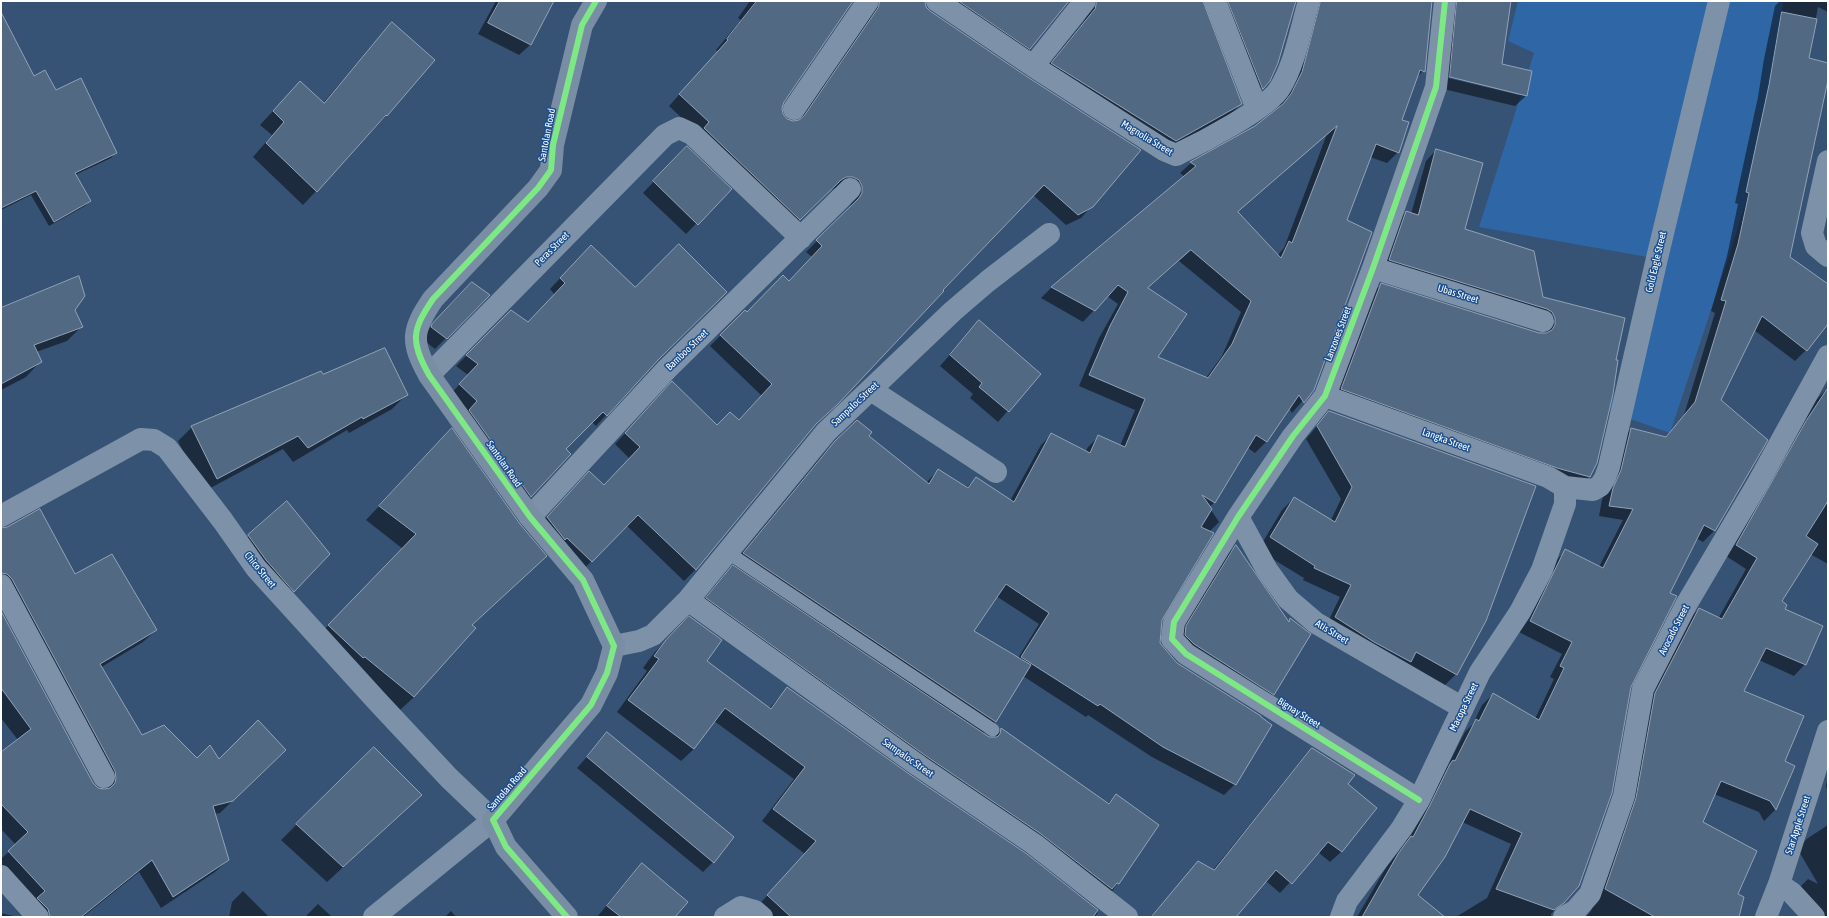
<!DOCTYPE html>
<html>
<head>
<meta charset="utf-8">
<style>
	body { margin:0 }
	#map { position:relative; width:1829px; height:918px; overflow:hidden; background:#365274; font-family:"Asap Condensed",sans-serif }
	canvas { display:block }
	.frame { position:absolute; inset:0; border:2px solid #fff; pointer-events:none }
</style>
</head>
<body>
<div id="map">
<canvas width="1829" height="918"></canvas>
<div class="frame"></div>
</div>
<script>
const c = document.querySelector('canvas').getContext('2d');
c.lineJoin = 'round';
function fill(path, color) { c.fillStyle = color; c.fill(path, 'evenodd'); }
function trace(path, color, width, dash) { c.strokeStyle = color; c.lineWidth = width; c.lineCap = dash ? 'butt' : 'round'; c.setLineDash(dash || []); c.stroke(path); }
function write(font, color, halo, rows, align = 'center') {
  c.font = font + ' "Asap Condensed",sans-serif'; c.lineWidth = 3; c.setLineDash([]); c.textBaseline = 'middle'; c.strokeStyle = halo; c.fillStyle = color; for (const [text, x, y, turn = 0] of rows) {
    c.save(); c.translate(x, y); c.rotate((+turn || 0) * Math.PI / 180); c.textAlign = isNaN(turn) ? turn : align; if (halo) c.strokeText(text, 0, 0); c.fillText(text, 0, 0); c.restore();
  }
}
const green = new Path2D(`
	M1518,1H1783L1762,149L1731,250L1670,433L1608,411L1664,260L1479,227L1534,53L1508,41Z`);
const shadow = new Path2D(`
	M496,1H553L530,45L519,55L478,34Z
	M750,1H852L783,101L781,108L782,114L786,120L793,122H798L868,20L862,1H924L925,7L1092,206L1081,218L1066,225L1033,195L814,426L695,570L684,581L626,525L581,572L536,529L578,484L603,486L630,459L615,444L662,394L717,426L738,421L762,396L710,346L745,311L747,313L789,282L812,257L806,252L848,210L851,204V197L842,188H835L829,191L789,230L699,134L669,106L718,52L716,50L741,20L738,18Z
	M932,1H1068L1030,49L1019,60Z
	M1082,1H1202L1241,104L1230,115L1164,152L1041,74L1084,21L1087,14Z
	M1209,1H1295L1269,80L1251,99Z
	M1303,1H1428L1423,71L1417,77L1401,120L1398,152L1387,163L1370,157L1345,220L1313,389L1292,413L1289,408L1266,442L1255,453L1248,448L1214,503L1209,507L1219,522L1209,532L1161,620L1159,644L1235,784L1224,795L1152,757L1088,715L1086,717L1023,676L995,722L983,734L988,738H993L1001,730L1107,804L1116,796L1158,825L1113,890L1103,901L696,609L734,565L733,564L824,453L836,441L867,436L926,483L938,470L966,488L976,478L1010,501L1041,445L1052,434L1086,451L1088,447L1099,436L1120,446L1135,410L1079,386L1099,338L1118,304L1107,296L1083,322L1041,298L1052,287L1185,177L1180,173L1191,163L1255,127L1277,110L1291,84ZM1327,134L1284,248L1277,256L1237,213ZM1179,261L1241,312L1222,356L1206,378L1157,357L1148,288ZM996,596L1039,624L1018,658L973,631Z
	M1453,1H1510L1501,65L1526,96L1515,106L1439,88ZM1445,75L1519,93V95L1444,77Z
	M1780,1H1828V12L1818,7L1808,59L1828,64V75L1787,265L1828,285V322L1806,350L1795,361L1754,330L1719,401L1766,440L1714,531L1703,542L1696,538L1668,593L1630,686L1611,793L1578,887L1551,914V917H1456L1487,898L1511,844L1462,822L1416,896L1443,917H1357L1387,866L1404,845L1442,772L1448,765L1465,732L1473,724L1482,705L1493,694L1535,719L1554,679L1550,677L1562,654L1519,632L1555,562L1566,550L1599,567L1623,520L1599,516L1602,500L1610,482L1620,441L1631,429L1665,438L1684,415L1715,313L1711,311L1727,256L1738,204L1735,203L1758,97L1764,59L1775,6Z
	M392,23L434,61L386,116L303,205L253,157L272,135L260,125L300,82L323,103Z
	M1,36L34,77L55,92L116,152L111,158L75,175L90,201L85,206L49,226L31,195L1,210Z
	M1436,150L1464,229L1542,298L1623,319L1589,477L1579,487L1331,399L1370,295L1381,285L1539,334H1545V329L1379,270L1396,223L1406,212L1411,214L1426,161Z
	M676,158L730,189L686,234L643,193Z
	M580,257L656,361L596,426L592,422L565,449L570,454L520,507L449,396L468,375L456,366L511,311L528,323L555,295L550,289Z
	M461,293L489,295L435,349L421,338L422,336Z
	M1,309L74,310L82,326L67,341L36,352L40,362L26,377L1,390Z
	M979,322L1040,374L998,422L970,398L973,394L940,366Z
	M323,375L407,394L392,409L349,433L347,430L293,462L283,449L203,492L178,441L192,427Z
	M1825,391L1828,393V564L1810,554L1780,602L1805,664L1794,676L1759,660L1743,691L1784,762L1794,766L1775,810L1764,821L1759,812L1714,794L1702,823L1737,895L1738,917H1586L1591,911L1625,810L1644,705L1688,620L1699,609L1718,619L1746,569L1726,556L1814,402Z
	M1329,412L1456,674L1444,686L1324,630L1340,597L1303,580L1304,578L1258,550L1282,510L1294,498L1331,520L1341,499L1306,439Z
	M438,444L519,525L546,556L471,625L414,697L400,710L315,639L403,549L366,520Z
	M1,529L74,575L156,630L143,642L100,668L141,736L197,759L272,762L220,813L214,814L228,860L215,872L161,908L139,872L83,917H32L1,869V859L16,845L1,829V754L18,740L1,718V614L92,784L97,788L104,791L103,784L1,594Z
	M249,536L329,554L283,601L238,546Z
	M1236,546L1288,622L1290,619L1273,694L1263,704L1176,638L1225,556Z
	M689,618L705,661L769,709L787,688L911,777L1026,855L1098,912L1095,917H766L756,908L805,854L762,821L794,779L714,721L694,749L681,761L617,712L647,671L643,668L654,653Z
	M608,733L713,862L703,872L577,768Z
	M374,748L405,810L327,882L281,840Z
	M1312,749L1346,784L1375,808L1341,852L1330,862L1318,852L1280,893L1266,881L1235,917H1150L1199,862L1213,870L1302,760Z
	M1828,774V790L1826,787Z
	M1828,825V917H1816L1798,889L1808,879L1818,884L1797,848L1808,838Z
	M642,865L674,917H597L632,875Z
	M243,891L269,917H229L232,902Z
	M318,904L332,917H305Z
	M451,911L456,917H445Z
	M1,913L17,917H1Z`);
const building = new Path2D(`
	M500,1H554L531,45L488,23Z
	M757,1H853L784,102L782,108L783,114L787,119L793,121L799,120L804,116L878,8L880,1H925L926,7L930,11L1026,76L1141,150L1093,207L1078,215L1044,185L943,290L944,291L838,404L816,424L696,570L638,515L592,562L567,538L565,540L547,517L589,471L604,485L640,447L625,433L672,381L717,425L730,412L739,420L772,384L720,335L745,310L747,312L783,275L789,281L822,246L816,240L859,198L862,193V186L859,180L853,177H846L841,180L800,220L704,128L709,122L679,94L728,40L727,39Z
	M959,1H1069L1030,49Z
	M1097,1H1203L1242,104L1176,141L1051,63L1095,9Z
	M1228,1H1296L1278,63L1270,81L1263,89Z
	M1321,1H1432L1425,72L1420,70L1402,120L1409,122L1399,153L1376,144L1347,220L1372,232L1314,390L1304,403L1299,395L1267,442L1256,435L1215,503L1202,495L1212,509L1201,527L1214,533L1162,620L1160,643L1177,663L1261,716V717L1272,725L1236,785L1163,747L1100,704L1098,706L1021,657L1049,613L1006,584L974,631L1031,665L996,722L743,553L835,441L857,420L872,432L869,436L929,484L938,469L968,488L976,477L1014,502L1051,433L1090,453L1098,435L1125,447L1145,399L1089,375L1110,326L1128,292L1118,285L1095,311L1051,287L1196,166L1190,162L1255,126L1283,104L1291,94L1302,72ZM1337,126L1292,243L1289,241L1281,258L1238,212ZM1191,250L1251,301L1232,344L1208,378L1158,357L1187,314L1148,288Z
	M1457,1H1511L1502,64L1532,71L1527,96L1450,77Z
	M1,12L34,76L45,70L56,90L81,78L117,153L75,173L91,201L54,222L36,191L1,208Z
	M1782,12L1817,19L1809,58L1828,63V80L1790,257L1828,284V324L1807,351L1762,316L1721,400L1768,440L1715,531L1704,525L1670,593L1677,596L1631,687L1612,793L1579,886L1564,903L1554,910L1496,889L1522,833L1470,809L1445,857L1418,895L1445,917H1362L1398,854L1411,836L1413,837L1430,805L1450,764L1453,760L1455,761L1476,719L1479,721L1493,693L1539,720L1564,668L1560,666L1572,642L1530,621L1565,549L1603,568L1633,509L1609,506L1613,488L1621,470L1631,428L1666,437L1695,402L1726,301L1721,300L1738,244L1749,193L1746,192L1769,85Z
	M392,22L435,60L387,116L386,115L317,192L266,143L284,122L273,111L300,81L324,103Z
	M687,146L732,189L698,225L653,181Z
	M1436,149L1483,163L1465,229L1534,251L1543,297L1625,318L1616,360H1618L1613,394L1597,463L1590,477L1557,468L1341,389L1381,283L1539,333H1546L1552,330L1555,325V318L1552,312L1547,309L1389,260L1406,211L1418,215Z
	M679,244L727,292L658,360L607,416L603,412L566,449L571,454L531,497L469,410L477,401L459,384L478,364L466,355L511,310L528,322L565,283L560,278L591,245L635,287Z
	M79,276L85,296L75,310L83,327L34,345L42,362L1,384V308Z
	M472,282L490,295L447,339L431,327L432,324Z
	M979,320L1041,374L1009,412L979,387L982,383L950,355Z
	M385,348L408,395L363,419L362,417L308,448L298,436L217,479L191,426L321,371L323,374Z
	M1828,388V501L1806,536L1818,544L1782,601L1787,605L1785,609L1823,626L1806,665L1766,648L1744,691L1804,716L1785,761L1795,766L1776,810L1770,801L1721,781L1703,822L1757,851L1738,894L1744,897L1739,917H1655L1605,889L1636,798L1655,693L1699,608L1722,619L1757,558L1736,545L1806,421Z
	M1329,411L1536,486L1486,621L1457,675L1416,652L1411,662L1374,642L1335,617L1351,585L1314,568L1315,566L1270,537L1294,497L1335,522L1352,487L1317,426Z
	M452,428L520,524L547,556L472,625L476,628L414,697L365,657L363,658L328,625L416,534L379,506Z
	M287,501L330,554L294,592L266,560L248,535Z
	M40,509L75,574L112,554L157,630L100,664L142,735L164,725L197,758L210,745L219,759L258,720L286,750L233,801L213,806L229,860L173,897L152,860L81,917H50L48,909L37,898L45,891L8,851L28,832L1,804V752L31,729L1,688V611L93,783L98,788L104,789L110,788L115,783L116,778L115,771L12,579L7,574L1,573V528L7,527Z
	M1236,545L1289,622L1290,618L1311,634L1274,695L1194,644L1185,635L1186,626Z
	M733,565L989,737H997L1000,734L1001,728L1109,804L1116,794L1159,825L1119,884L1117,883L1112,889L1041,834L926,756L706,598Z
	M689,616L722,640L707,661L771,709L787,687L912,776L1027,854L1098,910L1093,917H791L767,895L816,841L773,809L805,767L725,708L694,749L628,700L659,659L654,656L666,640Z
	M607,732L734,837L714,863L587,757Z
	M374,747L422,795L343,867L296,824Z
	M1312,748L1355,775L1348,784L1377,808L1342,852L1328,842L1292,884L1276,870L1236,917H1151L1198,861L1214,870Z
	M642,863L688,902L675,917H621L607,906Z`);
const lane = new Path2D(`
	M727,552L993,730`);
const street = new Path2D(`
	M937,1L1033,66L1164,150L1176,155C1199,144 1269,108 1280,88C1295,64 1301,28 1309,1
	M1215,1L1257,109
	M1033,66L1085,1
	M794,109L868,1
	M1828,161L1812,233L1816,246L1828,256
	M1373,268L1543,321
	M429,375L665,135L679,128L692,134L801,238
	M871,390L996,472
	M1325,396L1548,477L1565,487L1593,490L1600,486L1605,478L1609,467L1658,254L1719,1
	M1,516L141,439L154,440L167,448L223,521L256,568L377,701L449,778L493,820L374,917
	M530,517L667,369L850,189
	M1238,517L1267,570L1288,599L1316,623L1463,708
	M1,585L104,777
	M688,600L919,766L1034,844L1127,917
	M614,646L639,641L653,635L688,600L826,432L953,311L988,281L1049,234
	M1419,800L1186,654L1172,639L1174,622L1238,517L1293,436L1325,396L1373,268L1436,87L1445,1
	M1,876L38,917
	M1779,884L1792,893L1814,917
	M725,917L741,907L755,911L762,917
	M1341,917L1347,901L1402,828L1419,800L1480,672L1520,612L1542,570L1565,504V487
	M1564,917L1575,911L1590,894L1624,796L1643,689L1686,605L1758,483L1828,356
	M1766,917L1779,884L1828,731`);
const secondary = new Path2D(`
	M567,917L506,847L493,820L591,705L607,673L614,646L583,580L530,517L429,375C410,341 412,330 433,299L538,188L551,170L553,145L582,25L596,1`);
const cycleway = new Path2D(`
	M1419,800L1186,654L1172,639L1174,622L1238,517L1293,436L1325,396L1373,268L1436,87L1445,1
	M567,917L506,847L493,820L591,705L607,673L614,646L583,580L530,517L429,375C410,341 412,330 433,299L538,188L551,170L553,145L582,25L596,1`);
const streetNames = [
	["Santolan Road",547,135,-79],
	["Magnolia Street",1147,138,31],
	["Peras Street",552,249,-45],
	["Gold Eagle Street",1656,262,-77],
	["Ubas Street",1458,294,17],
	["Lanzones Street",1338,334,-69],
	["Bamboo Street",687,350,-44],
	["Sampaloc Street",855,404,-43],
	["Langka Street",1446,440,20],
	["Santolan Road",504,464,55],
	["Chico Street",260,570,51],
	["Avocado Street",1674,630,-63],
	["Atis Street",1332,632,31],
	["Macopa Street",1464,707,-64],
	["Bignay Street",1299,713,32],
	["Sampaloc Street",908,758,35],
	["Santolan Road",507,789,-49],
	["Star Apple Street",1798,825,-72]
];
fill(green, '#2f66a5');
fill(shadow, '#0007');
fill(building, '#526984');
trace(building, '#92a2b6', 1);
trace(lane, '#7d92a8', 13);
trace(street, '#7d92a8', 22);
trace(secondary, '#798da4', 22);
trace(cycleway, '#7ce984', 6);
write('10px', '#fff', '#1b4f8f', streetNames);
</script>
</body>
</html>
